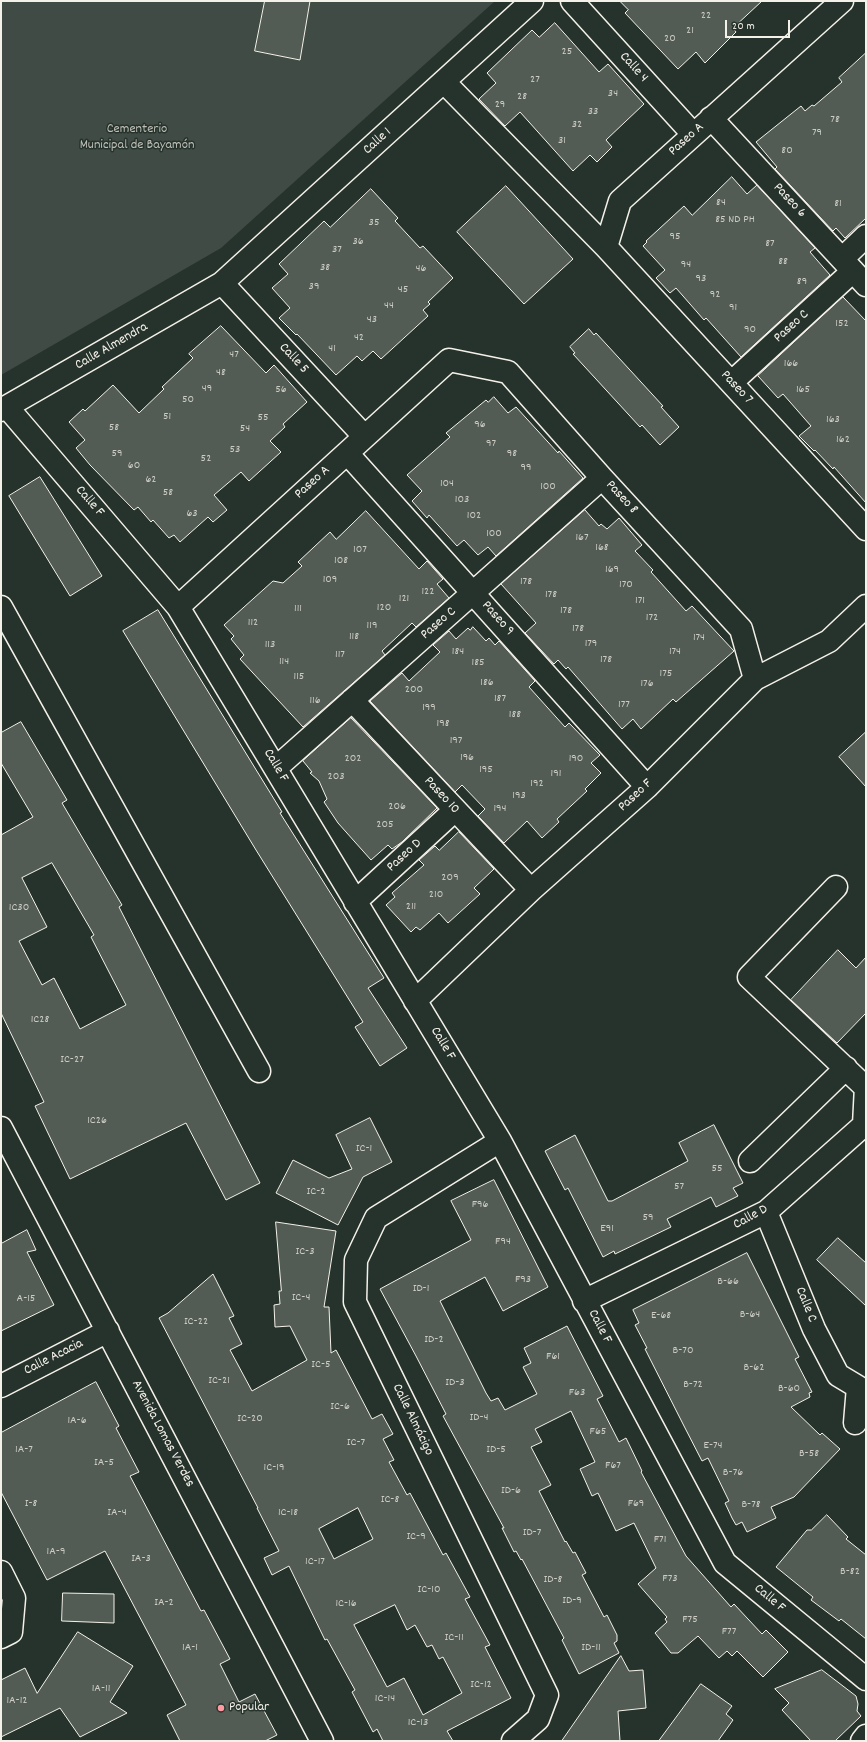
<!DOCTYPE html>
<html>
<head>
<meta charset="utf-8">
<style>
	body { margin:0 }
	#map { position:relative; width:867px; height:1742px; overflow:hidden; background:#26332d; font-family:Dekko,sans-serif }
	canvas { display:block }
	.frame { position:absolute; inset:0; border:2px solid #f4f1e8; pointer-events:none }
	.scale { position:absolute; left:725px; top:20px; width:65px; height:18px; box-sizing:border-box; border:2px solid #f4f1e8; border-top:0; padding-left:5px; font-size:12px; line-height:14px; white-space:nowrap; color:#f4f1e8; -webkit-text-stroke:3px #26332d; paint-order:stroke }
</style>
</head>
<body>
<div id="map">
<canvas width="867" height="1742"></canvas>
<div class="frame"></div>
<div class="scale">20 m</div>
</div>
<script>
const c = document.querySelector('canvas').getContext('2d');
c.lineJoin = 'round';
function fill(path, color) { c.fillStyle = color; c.fill(path, 'evenodd'); }
function trace(path, color, width, dash) { c.strokeStyle = color; c.lineWidth = width; c.lineCap = dash ? 'butt' : 'round'; c.setLineDash(dash || []); c.stroke(path); }
function write(font, color, halo, rows, align = 'center') {
  c.font = font + ' Dekko,sans-serif'; c.lineWidth = 3; c.setLineDash([]); c.textBaseline = 'middle'; c.strokeStyle = halo; c.fillStyle = color; for (const [text, x, y, turn = 0] of rows) {
    c.save(); c.translate(x, y); c.rotate((+turn || 0) * Math.PI / 180); c.textAlign = isNaN(turn) ? turn : align; if (halo) c.strokeText(text, 0, 0); c.fillText(text, 0, 0); c.restore();
  }
}
const green = new Path2D(`
	M1,1H495L221,248L1,375Z`);
const building = new Path2D(`
	M265,1H310L300,60L255,51Z
	M620,1H762L733,28L736,32L705,63L696,52L678,69L625,13L628,10Z
	M555,23L599,72L608,64L644,104L606,140L612,147L597,162L590,155L573,171L520,112L505,126L479,99L496,83L487,73L532,30L539,37Z
	M866,53V218L845,238L836,228L833,231L775,169L777,167L756,142L801,106L805,111L812,105L814,106L842,82L839,78Z
	M732,177L747,194L757,185L815,248L810,252L830,275L741,357L706,318L704,320L676,288L670,293L656,278L665,270L643,246L647,242L646,241L684,206L692,215Z
	M506,186L573,259L524,304L457,232Z
	M371,189L398,218L395,221L420,248L423,246L453,278L428,302L430,304L423,310L428,316L381,359L373,351L362,361L357,356L336,375L297,334L296,335L279,318L290,308L272,288L288,274L279,264L324,221L330,227Z
	M843,297L866,321V503L834,467L833,469L815,450L814,451L799,436L811,426L783,394L778,398L758,376Z
	M221,326L266,373L274,365L307,402L283,424L285,427L270,441L281,452L249,481L241,472L214,495L227,510L213,522L208,517L180,542L174,535L169,538L153,520L151,522L138,507L134,510L90,465L76,448L85,440L69,422L83,409L85,411L113,385L139,413L164,389L162,387L193,358L189,354Z
	M589,329L594,335L596,333L663,406L661,407L679,427L660,445L642,425L640,427L573,354L575,353L570,347Z
	M494,397L508,413L516,407L558,453L559,451L583,478L496,556L488,547L478,555L464,540L457,546L429,515L427,518L412,501L422,491L407,475L450,437L446,433L486,400L488,402Z
	M40,477L102,576L70,596L9,496Z
	M585,510L599,526L601,524L607,529L619,518L642,545L635,551L653,570L651,572L686,611L692,606L734,651L676,702L673,699L641,729L633,719L622,729L568,667L566,669L558,660L554,664L525,633L536,623L501,584Z
	M366,511L419,569L427,561L443,579L437,584L449,598L416,627L412,623L382,651L385,655L303,727L240,659L244,655L231,639L234,636L224,625L273,581L283,583L302,566L298,562L330,532L336,539Z
	M158,610L282,812L280,813L384,978L368,988L407,1048L380,1066L355,1027L363,1022L256,850L123,631Z
	M473,627L486,641L489,638L495,645L499,641L535,681L529,687L565,727L569,723L600,755L591,763L601,773L585,789L587,791L557,819L559,822L542,838L527,821L504,843L478,816L485,809L462,785L455,792L370,701L402,673L409,681L440,652L433,645L449,631L456,639L468,628L470,630Z
	M351,718L437,808L402,842L392,849L388,845L371,860L338,823L324,802L327,799L319,781L310,773L312,772L303,761Z
	M21,722L67,800L62,803L122,905L119,907L260,1183L226,1200L186,1123L70,1179L35,1106L44,1102L1,1013V835L33,817L1,763V733ZM52,863L94,935L91,937L126,1005L80,1029L54,978L42,985L19,941L47,927L22,878Z
	M866,732V787L839,757Z
	M459,832L494,869L474,888L480,894L448,923L439,913L420,930L416,927L411,932L386,905L395,897L392,893L424,865L419,860L435,846L439,850Z
	M838,950L856,968L866,957V1013L837,1043L791,1000Z
	M370,1118L392,1162L363,1177L338,1225L276,1193L293,1160L329,1178L352,1169L336,1135Z
	M714,1125L743,1183L733,1188L738,1196L716,1207L711,1197L667,1219L671,1227L615,1254L614,1251L603,1257L568,1188L565,1190L545,1151L575,1135L608,1201H612L688,1161L679,1143Z
	M494,1180L548,1287L503,1311L485,1277L440,1301L486,1393L491,1401L498,1398L505,1410L537,1394L523,1367L531,1363L524,1348L567,1326L603,1396L597,1399L619,1442L626,1438L642,1471L641,1472L686,1556L731,1607L734,1604L762,1634L766,1630L788,1652L763,1677L737,1651L732,1656L727,1651L719,1658L698,1636L678,1653H671L655,1633L667,1622L665,1619L667,1617L638,1584L656,1568L634,1523L616,1531L598,1493L592,1496L580,1469L595,1462L571,1411L535,1429L542,1442L531,1447L551,1485L539,1491L565,1542L566,1541L573,1553L575,1552L586,1573L582,1575L604,1617L607,1615L617,1635V1641L614,1643L619,1653L579,1674L562,1640L564,1638L522,1559L521,1560L516,1551L514,1552L502,1528H504L443,1416L446,1414L416,1356L380,1289L471,1240L451,1201Z
	M276,1222L336,1231L324,1307H329L331,1353L336,1350L372,1419L382,1414L393,1434L383,1439L394,1460L389,1462L407,1495L410,1493L443,1555L446,1553L470,1597L465,1599L490,1645L485,1647L511,1698L447,1731L453,1741H383L377,1729L373,1732L352,1692L355,1690L327,1639L325,1640L289,1566L272,1575L264,1558L279,1551L257,1508H258L159,1318L168,1313L213,1274L234,1316L229,1318L242,1344L230,1350L252,1391L307,1360L290,1326L275,1327L274,1305L280,1304L279,1291H281ZM358,1508L373,1539L334,1559L319,1529ZM395,1605L407,1630L415,1625L427,1647L432,1645L439,1659L443,1657L462,1693L423,1715L404,1678L387,1687L354,1625Z
	M27,1230L36,1250L27,1252L54,1305L1,1331V1244Z
	M838,1238L866,1263V1306L817,1260Z
	M747,1253L799,1357L795,1359L812,1392L809,1393L810,1397L791,1407L820,1435L822,1433L840,1449L794,1497L771,1507L776,1518L747,1532L742,1522L736,1525L732,1518L725,1503L729,1501L708,1458L702,1461L684,1426L645,1349L647,1348L635,1325L639,1323L633,1310Z
	M96,1382L119,1426L116,1428L139,1472L130,1476L201,1611L204,1610L230,1659L220,1664L239,1702L255,1694L277,1735L265,1741H180L167,1715L186,1705L105,1551L47,1580L1,1492V1433Z
	M827,1515L848,1537L846,1539L866,1555V1639L841,1619L839,1621L811,1600L813,1597L776,1567L807,1530H811Z
	M63,1593L114,1594V1623L62,1621Z
	M78,1632L133,1666L110,1702L127,1713L80,1737L60,1708L1,1737V1680L25,1668L37,1693Z
	M621,1656L629,1671L643,1670L646,1708L618,1711L620,1741H562Z
	M822,1670L856,1696L858,1704L857,1711L861,1716L835,1741H811L782,1710L789,1703L775,1689Z
	M701,1684L732,1706L726,1714L733,1720L718,1741H659Z`);
const minor = new Path2D(`
	M572,1L693,134
	M444,82L606,247L866,529
	M711,118L866,285
	M606,247L620,201L842,1
	M842,259L866,236
	M222,283L364,436
	M732,382L853,271
	M7,407L178,607L500,1141L725,1563L866,1679
	M1,410L222,283L532,1
	M347,453L647,787
	M1,607L259,1071
	M178,607L449,360L508,372L602,478L741,629L755,679
	M352,700L531,890
	M276,768L602,478
	M836,887L749,977L865,1087
	M355,902L455,810
	M415,1001L531,890L647,787L755,679L829,641L866,606
	M1,1128L322,1741
	M500,1141L376,1218L356,1260L355,1302L547,1695L538,1719L513,1741
	M750,1161L846,1068
	M766,1212L814,1329L838,1375L858,1387
	M584,1301L766,1212L864,1125L866,1086
	M1,1386L108,1331
	M855,1423L858,1387
	M1,1572L14,1598L11,1632L1,1637`);
const highway = new Path2D(`
	M862,1741L866,1736`);
const markers = [
	[221,1708,4,"#ff9aa2"]
];
const numberNames = [
	["22",706,16],
	["21",690,31],
	["20",670,39],
	["25",567,52],
	["27",535,80],
	["34",613,94],
	["28",522,97],
	["29",500,105],
	["33",593,112],
	["78",835,120],
	["32",577,125],
	["79",817,133],
	["31",562,141],
	["80",787,151],
	["84",721,203],
	["81",838,204],
	["85 ND PH",735,220],
	["35",374,223],
	["95",675,237],
	["36",358,242],
	["87",770,244],
	["37",337,250],
	["88",783,262],
	["94",686,265],
	["38",325,268],
	["46",421,269],
	["93",701,279],
	["89",802,282],
	["39",314,287],
	["45",403,290],
	["92",715,295],
	["44",389,306],
	["91",733,308],
	["43",372,320],
	["152",842,324],
	["90",750,330],
	["42",359,338],
	["41",332,349],
	["47",234,355],
	["166",791,364],
	["48",221,373],
	["49",207,389],
	["56",281,390],
	["165",803,390],
	["50",188,400],
	["51",167,417],
	["55",263,418],
	["163",833,420],
	["96",480,425],
	["58",114,428],
	["54",245,429],
	["162",843,440],
	["97",491,444],
	["53",235,450],
	["59",117,454],
	["98",512,454],
	["52",206,459],
	["60",134,466],
	["99",526,468],
	["62",151,480],
	["104",447,484],
	["100",548,487],
	["58",168,493],
	["103",462,500],
	["63",192,514],
	["102",474,516],
	["100",494,534],
	["167",582,538],
	["168",602,548],
	["107",360,550],
	["108",341,561],
	["169",612,570],
	["109",330,580],
	["178",526,582],
	["170",626,585],
	["122",428,592],
	["178",551,595],
	["121",404,599],
	["171",640,601],
	["120",384,608],
	["111",298,609],
	["178",566,611],
	["172",652,618],
	["112",253,623],
	["119",372,626],
	["178",578,629],
	["118",354,637],
	["174",699,638],
	["179",591,644],
	["113",270,645],
	["184",458,652],
	["174",675,652],
	["117",340,655],
	["178",606,660],
	["114",284,662],
	["185",478,663],
	["175",666,674],
	["115",299,677],
	["186",487,683],
	["176",647,684],
	["200",414,690],
	["187",500,699],
	["116",315,701],
	["177",624,705],
	["199",429,708],
	["188",515,715],
	["198",443,724],
	["197",456,741],
	["196",467,758],
	["202",353,759],
	["190",576,759],
	["195",486,770],
	["191",556,774],
	["203",336,777],
	["192",537,784],
	["193",519,796],
	["206",397,807],
	["194",500,809],
	["205",385,825],
	["209",450,878],
	["210",436,895],
	["211",411,907],
	["1C30",19,908],
	["1C28",40,1020],
	["IC-27",72,1060],
	["1C26",97,1121],
	["IC-1",364,1149],
	["55",717,1169],
	["57",679,1187],
	["IC-2",316,1192],
	["F96",480,1205],
	["59",648,1218],
	["E91",607,1229],
	["F94",503,1242],
	["IC-3",305,1252],
	["F93",523,1280],
	["B-66",728,1282],
	["ID-1",421,1289],
	["IC-4",301,1298],
	["A-15",26,1299],
	["B-64",750,1315],
	["E-68",661,1316],
	["IC-22",196,1322],
	["ID-2",434,1340],
	["B-70",683,1351],
	["F61",553,1357],
	["IC-5",321,1365],
	["B-62",754,1368],
	["IC-21",219,1381],
	["ID-3",455,1383],
	["B-72",693,1385],
	["B-60",789,1389],
	["F63",577,1393],
	["IC-6",340,1407],
	["ID-4",479,1418],
	["IC-20",250,1419],
	["1A-6",77,1421],
	["F65",598,1432],
	["IC-7",356,1443],
	["E-74",713,1446],
	["1A-7",24,1450],
	["ID-5",496,1450],
	["B-58",809,1454],
	["IA-5",104,1463],
	["F67",613,1466],
	["1C-19",274,1468],
	["B-76",733,1473],
	["ID-6",511,1491],
	["IC-8",390,1500],
	["I-8",31,1504],
	["F69",636,1504],
	["B-78",751,1505],
	["IA-4",117,1513],
	["1C-18",288,1513],
	["ID-7",532,1533],
	["IC-9",416,1537],
	["F71",660,1540],
	["1A-9",56,1552],
	["IA-3",141,1559],
	["1C-17",315,1562],
	["B-82",850,1572],
	["F73",670,1579],
	["ID-8",553,1580],
	["IC-10",429,1590],
	["ID-9",572,1601],
	["IA-2",164,1603],
	["1C-16",346,1604],
	["F75",690,1620],
	["F77",729,1632],
	["IC-11",454,1638],
	["1A-1",190,1648],
	["ID-11",591,1648],
	["IC-12",481,1685],
	["1A-11",101,1689],
	["1C-14",385,1699],
	["1A-12",17,1701],
	["1C-13",418,1723]
];
const streetNames = [
	["Calle 4",633,68,48],
	["Paseo A",687,140,-42],
	["Calle 1",378,142,-42],
	["Paseo 6",789,201,47],
	["Paseo C",792,327,-42],
	["Calle Almendra",112,347,-30],
	["Calle 5",293,359,47],
	["Paseo 7",736,388,47],
	["Paseo A",313,483,-42],
	["Paseo 8",621,498,47],
	["Calle F",89,502,49],
	["Paseo 9",497,619,48],
	["Paseo C",439,624,-41],
	["Calle F",275,766,59],
	["Paseo 10",441,796,47],
	["Paseo F",636,796,-43],
	["Paseo D",405,856,-43],
	["Calle F",442,1044,59],
	["Calle D",751,1218,-29],
	["Calle C",805,1305,68],
	["Calle F",599,1327,62],
	["Calle Acacia",54,1358,-27],
	["Calle Almácigo",412,1420,64],
	["Avenida Lomas Verdes",162,1434,62],
	["Calle F",769,1599,40]
];
const parkNames = [
	["Cementerio",137,130],
	["Municipal de Bayamón",137,146]
];
const poiNames = [
	["Popular",229,1708]
];
fill(green, '#414b45');
fill(building, '#525c55');
trace(building, '#f4f1e8', 1);
trace(minor, '#f4f1e8', 25);
trace(highway, '#f4f1e8', 25);
trace(minor, '#26332d', 22);
trace(highway, '#26332d', 22);
for (const [x, y, r, color] of markers) { const dot = new Path2D(); dot.arc(x, y, r, 0, 2 * Math.PI); c.fillStyle = color; c.fill(dot); trace(dot, '#26332d', 1.5); }
write('12px', '#ccccc3', null, numberNames);
write('14px', '#f4f1e8', '#26332d', streetNames);
write('14px', '#bebfb7', '#26332d', parkNames);
write('14px', '#f4f1e8', '#26332d', poiNames, 'left');
</script>
</body>
</html>
